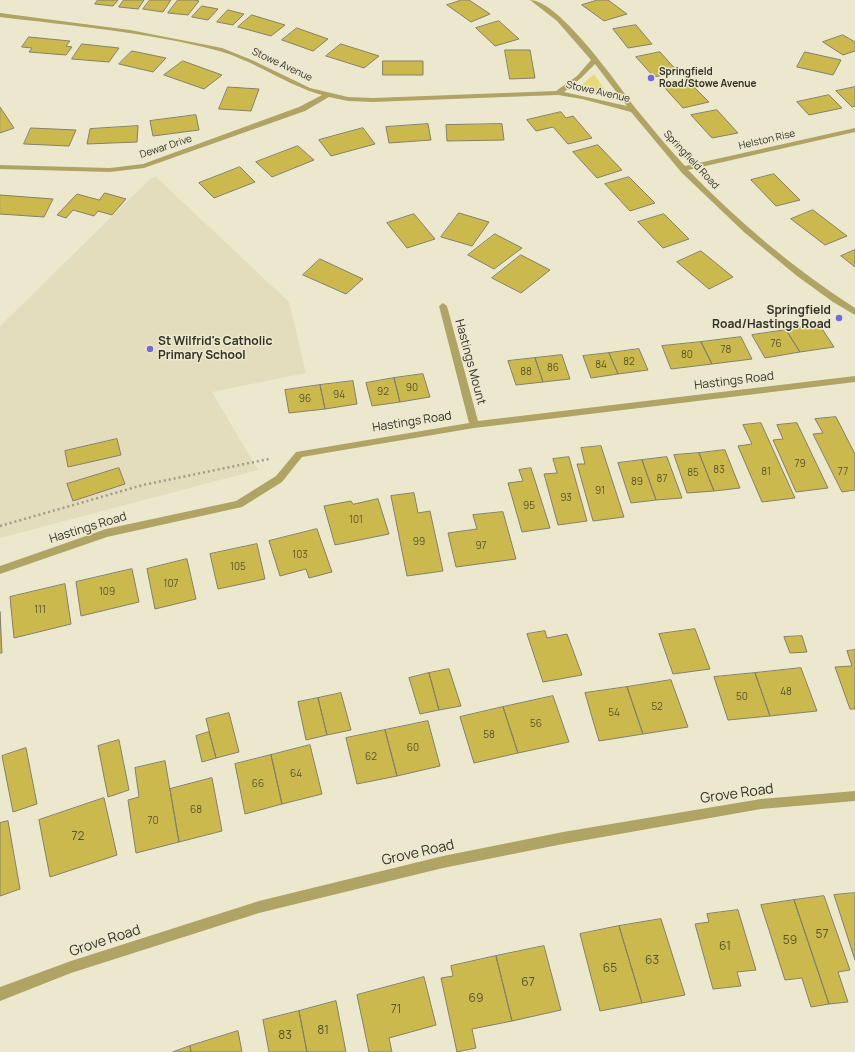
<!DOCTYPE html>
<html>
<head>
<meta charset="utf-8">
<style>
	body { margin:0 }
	canvas { display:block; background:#ece8ce }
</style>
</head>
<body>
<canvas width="855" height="1052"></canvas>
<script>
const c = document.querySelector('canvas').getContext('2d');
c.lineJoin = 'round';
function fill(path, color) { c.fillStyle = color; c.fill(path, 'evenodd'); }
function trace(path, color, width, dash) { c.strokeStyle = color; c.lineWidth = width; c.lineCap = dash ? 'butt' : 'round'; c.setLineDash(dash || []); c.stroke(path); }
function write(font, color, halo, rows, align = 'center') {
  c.font = font + ' Manrope,sans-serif'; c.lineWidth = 3; c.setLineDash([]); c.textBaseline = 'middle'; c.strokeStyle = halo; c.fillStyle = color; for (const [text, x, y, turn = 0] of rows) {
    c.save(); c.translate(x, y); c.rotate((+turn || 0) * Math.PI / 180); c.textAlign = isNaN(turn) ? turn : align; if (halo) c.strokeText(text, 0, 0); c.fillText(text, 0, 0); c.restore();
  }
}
const built = new Path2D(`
	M156,177L289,302L306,373L212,392L258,470L0,538V326L150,179Z`);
const green = new Path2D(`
	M594,74L610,97L577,89Z`);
const building = new Path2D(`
	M98,0H118L113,6L95,4Z
	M124,0H144L138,9L119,7Z
	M150,0H171L163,12L143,9Z
	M178,0H195L199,1L188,15L168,13Z
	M462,0H469L490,14L471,22L447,5Z
	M598,0H608L627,14L604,21L582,5Z
	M202,6L218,9L208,20L192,17Z
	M228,10L244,14L233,25L217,22Z
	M252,15L285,25L271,36L238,27Z
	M499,21L519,39L495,46L476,28Z
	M636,25L652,44L628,48L613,29Z
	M297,28L328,39L313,51L282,40Z
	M843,35L855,42V51L843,55L823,42Z
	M29,37L70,41L66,46L72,47L66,55L29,52L32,48L22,47Z
	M82,44L119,48L109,62L72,59Z
	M341,44L379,56L364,68L326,56Z
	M505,50H530L535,78L510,79Z
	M132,51L166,58L153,72L119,64Z
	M660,52L678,72L654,77L636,57Z
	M805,52L841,60L833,75L797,67Z
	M183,61L222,75L204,89L164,75Z
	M383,61H423V75H383Z
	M689,82L709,102L683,108L664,87Z
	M228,87L259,89L251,111L219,109Z
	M855,87V106L852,107L836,91Z
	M829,95L842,108L809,115L797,102Z
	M0,107L14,128L0,133Z
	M717,110L738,133L712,138L691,115Z
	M561,112L566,118L573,116L592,138L568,144L553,127L536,131L527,120Z
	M196,115L199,130L153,136L150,121Z
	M428,124L431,140L389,143L386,127Z
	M502,124L504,140L447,141L446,125Z
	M138,126L137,142L87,144L90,129Z
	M31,128L76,130L69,146L24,144Z
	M363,128L375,144L331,156L319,140Z
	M598,145L622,170L597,178L573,152Z
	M298,146L314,160L272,177L256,162Z
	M240,167L255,182L214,198L199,183Z
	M774,174L800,200L776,206L751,180Z
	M629,177L655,203L630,211L605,184Z
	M105,193L126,199L112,215L98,211L94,216L73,210L66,218L57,215L77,194L99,200Z
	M0,195L53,199L44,217L0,214Z
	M813,210L847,236L825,245L791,219Z
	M459,213L489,222L472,246L441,237Z
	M414,214L435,239L407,248L387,223Z
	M664,214L689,239L663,248L638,222Z
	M495,234L522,248L494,269L468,255Z
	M855,250V267L841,256Z
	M701,251L733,277L709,289L677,262Z
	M521,255L550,270L521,293L492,278Z
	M320,259L363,279L346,294L303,275Z
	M819,324L834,347L800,352L786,330Z
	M786,330L800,352L765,358L752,335Z
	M741,337L752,359L712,364L701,342Z
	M701,342L712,364L671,369L662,346Z
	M639,349L648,370L618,374L609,353Z
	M609,353L618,374L591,378L583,356Z
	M562,355L570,379L543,382L535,358Z
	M535,358L543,382L516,385L508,361Z
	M423,374L430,397L400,402L394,378Z
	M394,378L400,402L372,406L366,383Z
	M353,381L357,404L325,409L320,385Z
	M320,385L325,409L289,413L285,390Z
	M836,417L855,454V490L842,492L813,434L823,433L815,419Z
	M761,423L795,498L762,502L738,446L752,444L743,425Z
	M797,423L828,488L796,492L773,440L783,439L777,425Z
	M117,439L121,455L68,467L65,451Z
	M601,446L624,517L593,521L577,464H585L581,448Z
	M725,450L740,488L714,491L699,453Z
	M699,453L714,491L687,493L674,455Z
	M569,457L587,521L558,525L544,474L557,473L553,459Z
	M667,457L682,498L656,500L642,460Z
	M642,460L656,500L631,503L618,463Z
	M119,468L125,484L73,501L67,484Z
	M531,468L550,528L522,532L508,483L523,481L519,470Z
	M414,493L418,513L430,511L443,571L407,576L391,496Z
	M378,499L389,534L335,545L324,506L351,501L353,504Z
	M503,512L516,559L456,567L448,533L477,529L473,515Z
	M317,529L332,572L309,578L306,569L280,576L269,541Z
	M257,544L265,579L218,589L210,554Z
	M187,559L196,599L155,609L147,569Z
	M132,569L139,602L81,616L76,582Z
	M65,584L71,624L14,638L10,597Z
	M0,612L2,653H0Z
	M695,629L710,669L673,674L659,634Z
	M545,631L547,638L567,634L582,675L543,682L527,634Z
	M802,636L807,652L790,653L784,637Z
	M855,650V709H850L835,667L852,666L847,651Z
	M801,668L817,711L770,716L755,673Z
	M449,669L461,706L439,710L429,673Z
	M429,673L439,710L420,714L409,678Z
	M755,673L770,716L728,720L714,677Z
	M671,680L688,727L643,734L627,687Z
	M627,687L643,734L599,741L585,693Z
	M341,693L351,730L327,735L318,698Z
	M553,696L569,742L518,753L503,707Z
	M318,698L327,735L306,740L298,702Z
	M503,707L518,753L474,763L460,717Z
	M229,713L239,752L216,758L206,719Z
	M428,721L440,766L397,776L385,730Z
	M385,730L397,776L357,784L346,738Z
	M209,732L216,758L202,762L196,736Z
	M119,740L129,790L108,797L98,746Z
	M310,745L322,794L282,804L271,755Z
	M26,748L37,804L13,812L2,756Z
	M271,755L282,804L245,814L235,764Z
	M165,761L179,842L136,853L128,800L139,797L135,768Z
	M212,778L222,831L179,842L170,789Z
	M104,798L117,855L50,877L39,820Z
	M8,821L20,889L0,896V823Z
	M855,893V960L834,895Z
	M824,896L850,970L838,972L848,1002L829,1004L794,900Z
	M794,900L829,1004L811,1007L802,978L785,980L761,905Z
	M738,910L756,970L737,972L741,986L713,989L695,924L709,922L707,914Z
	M661,919L685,995L642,1003L619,926Z
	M619,926L642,1003L600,1011L580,934Z
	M544,946L561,1010L512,1021L496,956Z
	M496,956L512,1021L472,1029L476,1048L457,1052L441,978L453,976L451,966Z
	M424,977L436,1025L389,1038L392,1052H369L357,995Z
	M336,1001L346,1052H307L299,1011Z
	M299,1011L307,1052H269L263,1020Z
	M238,1031L242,1052H191L190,1046Z
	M190,1046L191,1052H173Z`);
const path = new Path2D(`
	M0,526L143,485L269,459`);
const minor = new Path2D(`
	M530,0C559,0 619,86 637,110C653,129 668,148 685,166L855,128V132L688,170C739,222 794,269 855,308V315L833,302L797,276L745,233L682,173L631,112L582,99L558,95L373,102L348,101L329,97L305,111L144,168L110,172L0,169V165L110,168L143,164L299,107L322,95C286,85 255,61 219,51C148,32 73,26 0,17V13L130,30L222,48L252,60L310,88L348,97L373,98L556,91L577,76L591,60L557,21ZM595,64L627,106L564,92L581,78Z
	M443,303L447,306L478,421L855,376V382L474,428L302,457L282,482L242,507L107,537L0,574V566L106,529L236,501L276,476L296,452L469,423L439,306Z
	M855,791V801L761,809L563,844L443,868L259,913L71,973L0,1001V987L71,961L259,901L443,856L563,832L761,799Z`);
const markers = [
	[651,78,4,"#696ae4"],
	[839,318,4,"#696ae4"],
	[150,349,4,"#696ae4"]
];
const farStreetnames = [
	["Stowe Avenue",282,65,25],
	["Stowe Avenue",598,92,13],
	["Helston Rise",767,140,-13],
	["Dewar Drive",166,147,-18],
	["Springfield Road",691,160,47]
];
const farPoinames = [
	["Springfield",659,72],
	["Road/Stowe Avenue",659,84]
];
const numberNames = [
	["76",776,344],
	["78",726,350],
	["80",687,355],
	["82",629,362],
	["84",601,365],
	["86",553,368],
	["88",526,372],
	["90",412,388],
	["92",383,392],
	["94",339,395],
	["96",305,399],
	["79",800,464],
	["83",719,470],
	["81",766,472],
	["77",843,472],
	["85",693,473],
	["87",662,479],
	["89",637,482],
	["91",600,491],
	["93",566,498],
	["95",529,506],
	["101",356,520],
	["99",419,542],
	["97",481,546],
	["103",300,555],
	["105",238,567],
	["107",171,584],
	["109",107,592],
	["111",40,610],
	["48",786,692],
	["50",742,697],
	["52",657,707],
	["54",614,713],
	["56",536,724],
	["58",489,735],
	["60",413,748],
	["62",371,757],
	["64",296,774],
	["66",258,784],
	["68",196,810],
	["70",153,821]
];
const poiNames = [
	["Springfield",831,311],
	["Road/Hastings Road",831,325],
	["St Wilfrid's Catholic",158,342,"left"],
	["Primary School",158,356,"left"]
];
const streetNames = [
	["Hastings Mount",470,362,75],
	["Hastings Road",734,381,-7],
	["Hastings Road",412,422,-9],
	["Hastings Road",88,528,-17]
];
const nearNumbernames = [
	["72",78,837],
	["57",822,935],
	["59",790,941],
	["61",725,947],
	["63",652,961],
	["65",610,969],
	["67",528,983],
	["69",476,999],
	["71",396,1010],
	["81",323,1031],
	["83",285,1036]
];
const nearStreetnames = [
	["Grove Road",737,794,-8],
	["Grove Road",418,853,-13],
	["Grove Road",105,941,-18]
];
fill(built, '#e3ddbd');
fill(green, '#ead875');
fill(building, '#ccb94e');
trace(building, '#848069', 1);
trace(path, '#9f9c89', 2.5, [2, 3]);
fill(minor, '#b0a465');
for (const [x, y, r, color] of markers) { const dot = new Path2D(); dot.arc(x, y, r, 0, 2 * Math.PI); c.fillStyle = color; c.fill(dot); trace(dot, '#ece8ce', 1.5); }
write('10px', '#323127', '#ece8ce', farStreetnames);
write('bold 10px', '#323127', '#ece8ce', farPoinames, 'left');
write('10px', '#585331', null, numberNames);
write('bold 12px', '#323127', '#ece8ce', poiNames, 'right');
write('12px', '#323127', '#ece8ce', streetNames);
write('12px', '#585331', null, nearNumbernames);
write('14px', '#323127', '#ece8ce', nearStreetnames);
</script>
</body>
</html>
